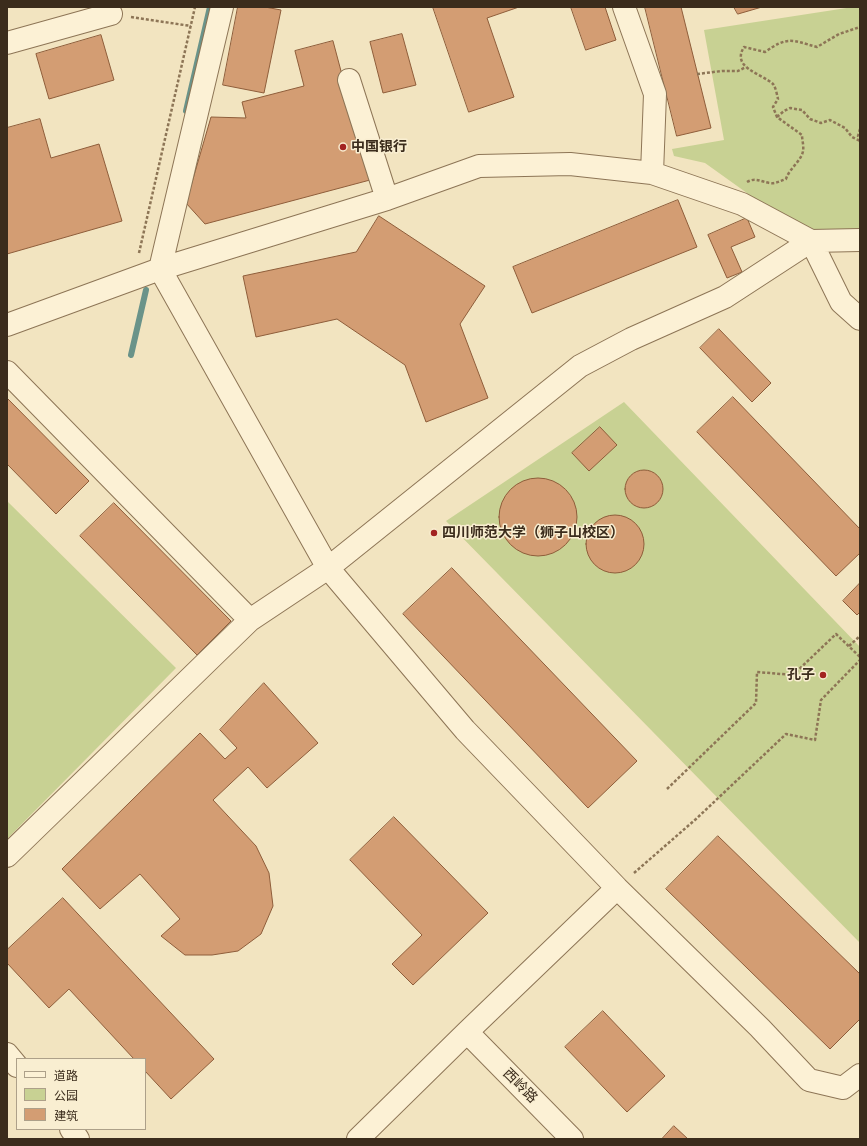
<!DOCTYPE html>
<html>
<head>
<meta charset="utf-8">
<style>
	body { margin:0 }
	#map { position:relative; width:867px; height:1146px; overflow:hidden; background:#f2e4c0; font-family:"Roboto Serif","Noto Sans SC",serif }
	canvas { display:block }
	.frame { position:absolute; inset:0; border:8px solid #3b2c1c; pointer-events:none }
	.legend { position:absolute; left:16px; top:1058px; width:130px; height:72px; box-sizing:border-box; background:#f9eed1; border:1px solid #ada089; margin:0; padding:5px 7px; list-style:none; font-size:12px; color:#3b2c1c }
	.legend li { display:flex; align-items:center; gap:8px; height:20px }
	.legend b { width:20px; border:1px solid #ada089 }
</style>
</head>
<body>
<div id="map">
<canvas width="867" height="1146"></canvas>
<div class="frame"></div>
<ul class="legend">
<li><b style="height:5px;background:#fcf1d5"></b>道路</li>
<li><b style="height:11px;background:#c8d193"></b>公园</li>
<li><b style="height:11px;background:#d39d73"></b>建筑</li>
</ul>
</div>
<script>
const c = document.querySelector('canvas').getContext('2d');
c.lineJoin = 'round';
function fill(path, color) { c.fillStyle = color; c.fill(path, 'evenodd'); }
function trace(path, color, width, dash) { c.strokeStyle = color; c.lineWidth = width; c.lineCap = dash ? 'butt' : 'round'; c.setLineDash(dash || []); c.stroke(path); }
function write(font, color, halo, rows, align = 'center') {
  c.font = font + ' "Roboto Serif","Noto Sans SC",serif'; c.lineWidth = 3; c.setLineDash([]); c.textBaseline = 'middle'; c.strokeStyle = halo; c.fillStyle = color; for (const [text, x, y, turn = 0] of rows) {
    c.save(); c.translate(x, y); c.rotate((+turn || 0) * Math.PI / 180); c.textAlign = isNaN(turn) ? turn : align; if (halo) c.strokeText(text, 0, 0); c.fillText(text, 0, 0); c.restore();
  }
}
const green = new Path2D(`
	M853,7H860V240L814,241L705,163L674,156L672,149L724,140L704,30Z
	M624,402L860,647V943L446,521Z
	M7,501L176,668L7,839Z`);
const stream = new Path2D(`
	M186,111L210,7
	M131,355L146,290`);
const building = new Path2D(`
	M238,7H265L281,10L264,93L223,85Z
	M433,7H519L487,18L514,97L469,112Z
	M571,7H605L616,40L586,50Z
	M645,7H681L711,128L677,136Z
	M734,7H762L738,14Z
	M402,34L416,85L383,93L370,42Z
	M101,35L114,80L49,99L36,54Z
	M333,41L370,180L205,224L186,203L211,117L246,118L242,102L304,86L295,51Z
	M40,119L51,158L99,144L122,221L7,254V128Z
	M678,200L697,247L532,313L513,267Z
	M379,216L485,286L460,324L488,398L426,422L405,365L337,319L256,337L243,276L356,252Z
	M747,218L755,237L731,247L742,272L727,278L708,235Z
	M719,329L771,383L752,402L700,348Z
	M733,397L860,529V553L836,576L697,432Z
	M7,398L89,481L56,514L7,464Z
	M600,427L617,445L589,471L572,453Z
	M625 489a19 19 0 1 1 38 0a19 19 0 1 1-38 0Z
	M499 517a39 39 0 1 1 78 0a39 39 0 1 1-78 0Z
	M114,503L231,621L197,655L80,536Z
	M586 544a29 29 0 1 1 58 0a29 29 0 1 1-58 0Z
	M452,568L637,761L588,808L403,614Z
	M860,583V612L857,615L843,601Z
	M264,683L318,743L267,788L248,767L213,800L256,846L269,873L273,906L261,934L238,951L212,955H185L161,936L180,919L140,874L100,909L62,869L200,733L225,759L237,748L220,730Z
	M394,817L488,913L413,985L392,964L422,935L350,860Z
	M718,836L860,974V1019L830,1049L666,889Z
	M63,898L214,1059L171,1099L145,1071V1059H134L69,989L49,1008L7,963V950Z
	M603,1011L665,1076L627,1112L565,1047Z
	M674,1126L688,1139H662Z`);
const path = new Path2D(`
	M131,17L191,26
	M697,74L722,71H738L746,67
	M777,117L784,111L790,108L802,110L810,119L821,123L830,120L845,128L852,137L860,141
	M860,129L858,136L860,139
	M747,182C756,177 761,182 770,183C775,184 780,181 786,179C789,169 802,160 803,151C804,146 802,140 802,135L777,117L773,107L778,99C777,95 776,88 773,84C761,73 731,68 744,47L765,52C788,36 791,40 817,47L839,34L860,27
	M139,253L195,7
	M849,646L860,636
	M667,789L756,703L757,672L793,675L836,634L860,657
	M634,873L696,819L786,734L815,740L821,700L860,660`);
const minor = new Path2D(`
	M222,7L160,269L328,568L465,730L617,888L760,1028L809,1080L843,1088L860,1075
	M624,7L655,94L652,173
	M7,43L111,14
	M349,80L387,199
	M7,325L160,269L387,199L479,166L570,164L652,173L742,204L811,241L860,240
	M7,372L250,620
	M7,856L250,620L328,568L580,366L631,339L725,297L811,241L841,302L860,319
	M467,1032L572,1139
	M7,1054L17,1066
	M71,1129L78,1139
	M358,1139L467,1032L617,888`);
const markers = [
	[343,147,4,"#a22321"],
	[434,533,4,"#a22321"],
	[823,675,4,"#a22321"]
];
const poiNames = [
	["中国银行",351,147],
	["四川师范大学（狮子山校区）",442,533],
	["孔子",815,675,"right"]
];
const streetNames = [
	["西岭路",520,1086,45]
];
fill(green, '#c8d193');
trace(stream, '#6a9389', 6);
fill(building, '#d39d73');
trace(building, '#8e5d3a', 1);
trace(minor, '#8d7556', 24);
trace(path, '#8d7556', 2.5, [3, 2]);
trace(minor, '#fcf1d5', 22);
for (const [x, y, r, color] of markers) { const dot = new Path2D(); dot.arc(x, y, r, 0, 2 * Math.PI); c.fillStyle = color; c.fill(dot); trace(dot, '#f9eed1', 1.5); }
write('bold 14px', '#3b2c1c', '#f9eed1', poiNames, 'left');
write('14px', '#3b2c1c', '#f9eed1', streetNames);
</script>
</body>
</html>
